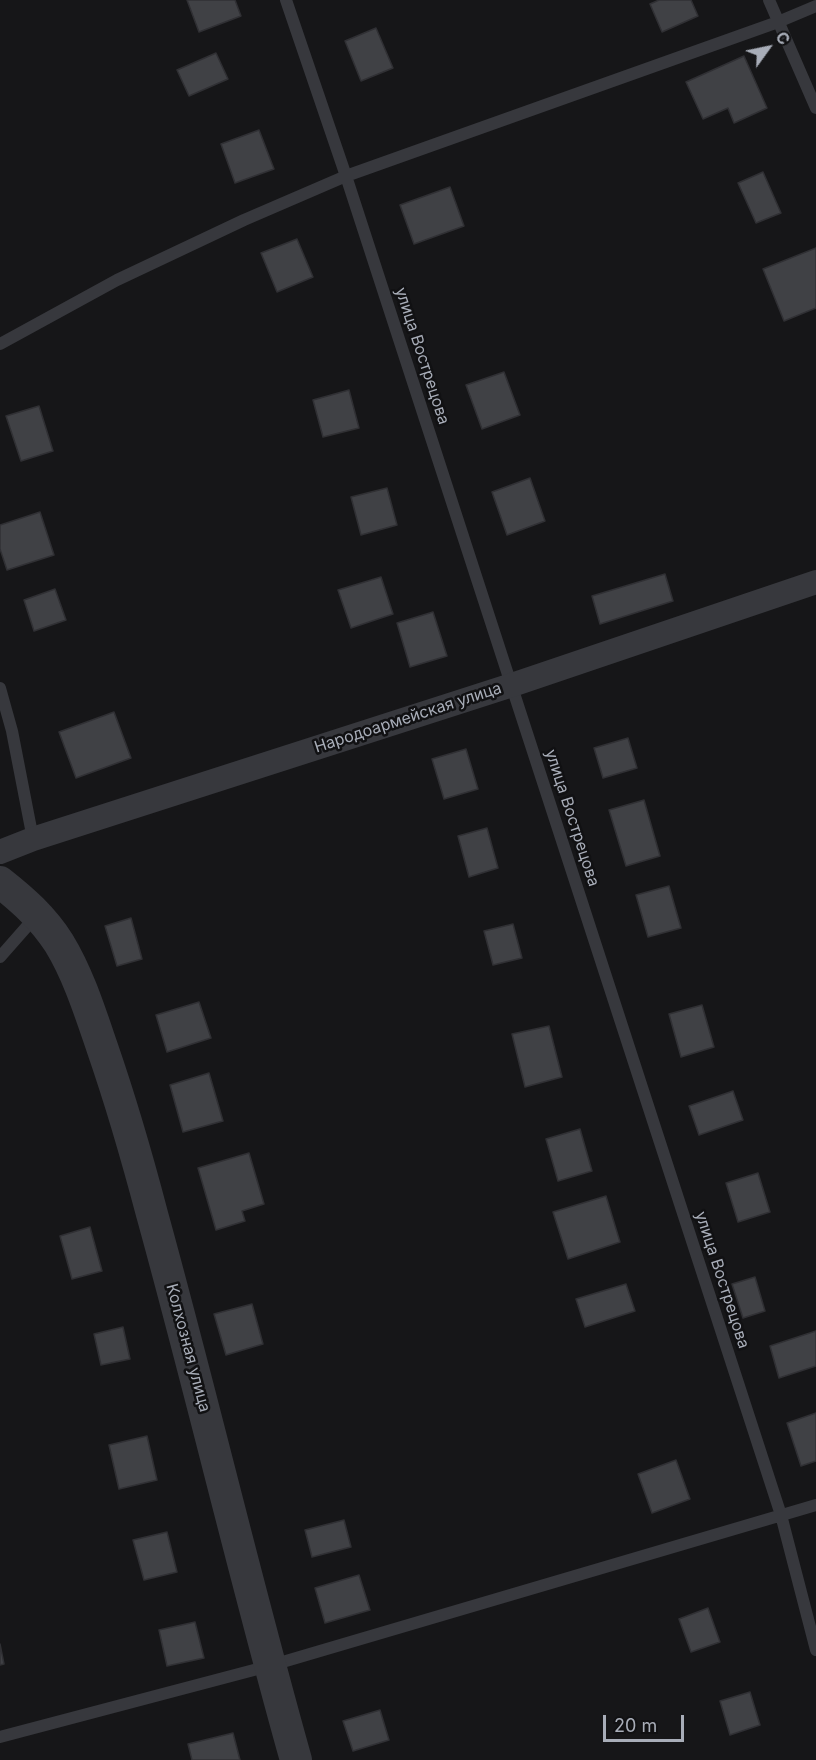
<!DOCTYPE html>
<html>
<head>
<meta charset="utf-8">
<style>
	body { margin:0 }
	#map { position:relative; width:816px; height:1760px; overflow:hidden; background:#161618; font-family:Inter,sans-serif }
	canvas { display:block }
	.north { position:absolute; left:738px; top:18px; width:60px; height:60px; -webkit-text-stroke:4px #111113; paint-order:stroke; rotate:57deg; font-size:16px; font-weight:700; line-height:24px; text-align:center; color:#a8adb8 }
	.north::after { content:''; display:block; margin:auto; width:21px; height:27px; background:#a8adb8; clip-path:polygon(50% 0,100% 100%,50% 72%,0 100%) }
	.scale { position:absolute; left:603px; top:1715px; width:81px; height:27px; box-sizing:border-box; border:3px solid #a8adb8; border-top:0; padding-left:8px; font-size:18px; line-height:21px; white-space:nowrap; color:#a8adb8; -webkit-text-stroke:4px #111113; paint-order:stroke }
</style>
</head>
<body>
<div id="map">
<canvas width="816" height="1760"></canvas>
<div class="north">С</div>
<div class="scale">20 m</div>
</div>
<script>
const c = document.querySelector('canvas').getContext('2d');
c.lineJoin = 'round';
function fill(path, color) { c.fillStyle = color; c.fill(path, 'evenodd'); }
function trace(path, color, width, dash) { c.strokeStyle = color; c.lineWidth = width; c.lineCap = dash ? 'butt' : 'round'; c.setLineDash(dash || []); c.stroke(path); }
function write(font, color, halo, rows, align = 'center') {
  c.font = font + ' Inter,sans-serif'; c.lineWidth = 5; c.setLineDash([]); c.textBaseline = 'middle'; c.strokeStyle = halo; c.fillStyle = color; for (const [text, x, y, turn = 0] of rows) {
    c.save(); c.translate(x, y); c.rotate((+turn || 0) * Math.PI / 180); c.textAlign = isNaN(turn) ? turn : align; if (halo) c.strokeText(text, 0, 0); c.fillText(text, 0, 0); c.restore();
  }
}
const building = new Path2D(`
	M187,0H235L241,16L199,32Z
	M659,0H691L698,16L662,32L650,4Z
	M376,28L393,68L361,81L345,41Z
	M216,53L228,79L189,96L177,70Z
	M744,56L767,108L734,123L728,108L703,119L686,82Z
	M259,130L274,169L235,183L221,144Z
	M763,172L781,213L756,223L738,183Z
	M450,187L464,226L414,244L400,205Z
	M297,239L313,277L277,292L261,253Z
	M816,248V308L784,321L763,269Z
	M504,372L520,415L482,429L466,385Z
	M349,390L359,428L323,437L313,400Z
	M39,406L53,451L21,461L6,416Z
	M530,478L545,521L507,535L492,492Z
	M387,488L397,525L361,535L351,497Z
	M40,512L54,555L7,570L0,549V525Z
	M665,574L673,601L600,624L592,596Z
	M381,577L393,614L351,628L338,590Z
	M55,589L66,620L34,631L24,600Z
	M433,612L447,656L410,667L397,623Z
	M114,712L131,758L76,778L59,732Z
	M628,738L637,768L603,778L594,748Z
	M466,749L478,789L444,799L432,759Z
	M644,800L660,856L626,866L609,810Z
	M487,828L498,868L469,877L458,836Z
	M669,886L681,928L648,937L636,895Z
	M131,918L142,959L117,966L105,926Z
	M513,924L522,958L493,965L484,931Z
	M199,1002L211,1038L167,1052L156,1015Z
	M702,1005L714,1047L681,1057L669,1014Z
	M549,1026L562,1077L525,1087L512,1034Z
	M209,1073L223,1121L183,1132L170,1085Z
	M733,1091L743,1120L699,1135L689,1106Z
	M580,1129L592,1171L558,1181L546,1139Z
	M249,1153L264,1204L242,1211L245,1221L216,1230L198,1168Z
	M758,1173L770,1212L738,1222L726,1183Z
	M606,1196L620,1242L568,1259L553,1212Z
	M90,1227L102,1271L72,1279L60,1236Z
	M755,1277L765,1311L743,1318L732,1284Z
	M626,1284L635,1311L585,1327L576,1299Z
	M252,1304L263,1344L226,1355L214,1314Z
	M123,1327L130,1359L101,1365L94,1334Z
	M816,1331V1366L779,1378L770,1346Z
	M816,1413V1461L801,1466L787,1423Z
	M147,1436L157,1480L119,1489L109,1445Z
	M676,1460L690,1499L652,1513L638,1474Z
	M344,1520L351,1547L312,1557L305,1530Z
	M167,1532L177,1572L144,1580L133,1540Z
	M359,1575L370,1610L325,1623L315,1588Z
	M708,1608L720,1642L691,1652L679,1619Z
	M195,1622L204,1658L167,1666L159,1630Z
	M0,1644L4,1664L0,1665Z
	M750,1692L760,1725L730,1735L720,1701Z
	M380,1710L389,1740L353,1751L343,1721Z
	M233,1733L240,1760H192L188,1744Z`);
const service = new Path2D(`
	M286,0L346,176L781,1515L816,1650
	M769,0L816,108
	M0,344L117,280L244,220L346,176L778,22L816,6
	M0,688L12,731L33,839
	M0,957L37,915
	M0,1737L269,1666L816,1505`);
const minor = new Path2D(`
	M0,852L33,839L512,685L816,582`);
const tertiary = new Path2D(`
	M0,882C23,900 43,918 59,943C78,974 90,1012 102,1047C121,1102 137,1157 152,1214C202,1395 245,1579 296,1760`);
const streetNames = [
	["улица Вострецова",422,356,72],
	["Народоармейская улица",408,718,-18],
	["улица Вострецова",572,818,72],
	["улица Вострецова",722,1280,72],
	["Колхозная улица",188,1348,75]
];
fill(building, '#404145');
trace(building, '#303034', 1.5);
trace(service, '#37383d', 12);
trace(minor, '#37383d', 24);
trace(tertiary, '#37383d', 32);
write('16px', '#a8adb8', '#111113', streetNames);
</script>
</body>
</html>
